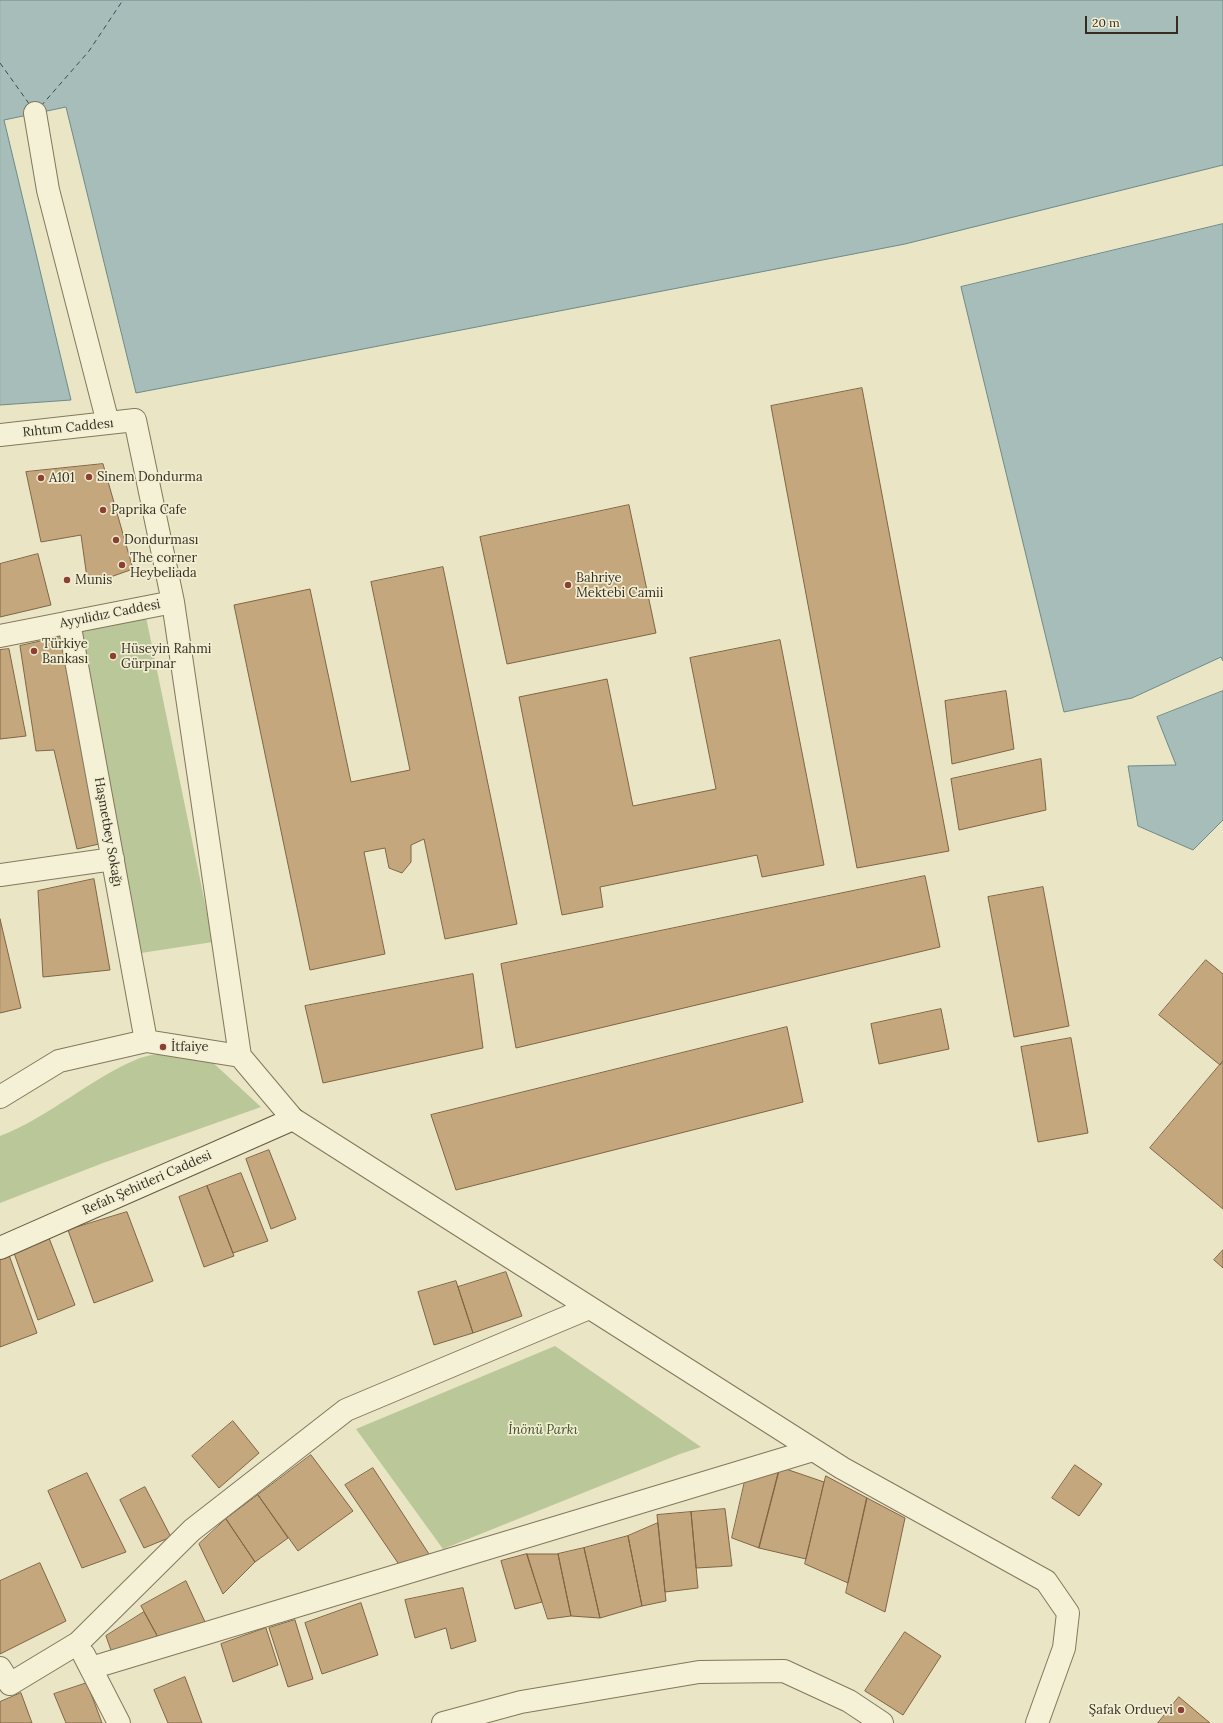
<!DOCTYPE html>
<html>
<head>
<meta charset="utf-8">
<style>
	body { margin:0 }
	#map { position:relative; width:1223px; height:1723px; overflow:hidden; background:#eae5c4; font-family:Lora,serif }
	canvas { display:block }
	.scale { position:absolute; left:1085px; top:16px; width:93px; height:18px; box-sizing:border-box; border:2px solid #342d1f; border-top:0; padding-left:5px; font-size:12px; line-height:14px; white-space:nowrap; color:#342d1f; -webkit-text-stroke:3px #f2eed3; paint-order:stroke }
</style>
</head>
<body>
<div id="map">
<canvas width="1223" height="1723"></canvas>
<div class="scale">20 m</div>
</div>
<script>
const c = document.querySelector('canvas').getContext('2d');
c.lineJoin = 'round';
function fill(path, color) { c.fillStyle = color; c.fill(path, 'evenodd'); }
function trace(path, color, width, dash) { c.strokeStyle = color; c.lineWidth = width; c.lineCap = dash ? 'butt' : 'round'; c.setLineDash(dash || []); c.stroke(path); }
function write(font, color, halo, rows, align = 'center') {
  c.font = font + ' Lora,serif'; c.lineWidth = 3.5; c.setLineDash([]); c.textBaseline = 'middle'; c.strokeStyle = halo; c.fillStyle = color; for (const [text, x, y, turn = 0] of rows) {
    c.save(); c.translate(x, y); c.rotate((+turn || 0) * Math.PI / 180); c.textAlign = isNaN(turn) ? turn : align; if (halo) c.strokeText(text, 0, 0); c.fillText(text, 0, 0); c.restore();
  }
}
const green = new Path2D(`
	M146,617L213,942L141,953L77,632Z
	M179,1051L209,1059L261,1107L103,1163L0,1203V1136C50,1117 90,1078 140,1058C152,1054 167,1053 179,1051Z
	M555,1346L701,1447L680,1454L443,1549L356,1429Z`);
const water = new Path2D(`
	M0,0H1223V165L905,244L136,393L66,107L4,120L71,400L0,405Z
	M1223,224V661L1221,657L1132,698L1064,712L961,287Z
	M1223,691V820L1193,850L1138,826L1128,766L1176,765L1157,717Z`);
const ferry = new Path2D(`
	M0,63L30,105
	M41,106L89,51L123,0`);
const building = new Path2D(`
	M862,388L949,851L857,868L771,406Z
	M103,464L133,569L88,585L81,535L41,542L26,472Z
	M629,505L656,633L507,664L480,537Z
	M38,554L51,605L0,617V564Z
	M443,567L517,924L445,939L424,839L411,845V862L402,873L389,868L385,848L364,852L385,954L310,970L234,605L310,589L351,782L410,770L371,582Z
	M64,636L99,844L77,849L54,750L36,751L20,646Z
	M780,640L824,865L762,877L757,855L600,887L603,907L562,915L519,697L607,679L633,806L716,789L690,658Z
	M9,649L26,736L0,739V650Z
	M1006,691L1014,749L952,764L945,701Z
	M1041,759L1046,810L959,830L951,779Z
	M925,876L940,947L516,1048L501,964Z
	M94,879L110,970L43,977L38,891Z
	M1043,887L1069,1026L1014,1037L988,897Z
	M0,919L21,1008L0,1013Z
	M1206,960L1223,974V1061L1220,1065L1159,1015Z
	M473,974L483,1048L323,1083L305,1006Z
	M941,1009L949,1049L879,1064L871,1024Z
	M787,1027L803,1102L456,1190L431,1115Z
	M1071,1038L1088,1133L1038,1142L1021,1047Z
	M1223,1061V1209L1150,1148Z
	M269,1150L296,1219L271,1229L246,1159Z
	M241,1173L268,1241L233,1253L207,1186Z
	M207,1186L234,1256L204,1267L179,1197Z
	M127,1212L153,1281L94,1303L68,1230Z
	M49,1238L75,1305L38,1320L14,1253Z
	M1223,1250V1268L1214,1260Z
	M9,1255L37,1333L0,1347V1259Z
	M506,1272L522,1316L473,1333L458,1287Z
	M456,1281L473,1333L434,1345L418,1292Z
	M233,1421L259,1453L219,1488L192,1456Z
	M311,1455L353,1511L298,1551L258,1495Z
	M750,1459L780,1467L759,1548L732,1538Z
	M1075,1465L1102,1484L1079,1516L1052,1498Z
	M780,1467L824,1482L806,1559L759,1548Z
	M373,1468L429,1554L400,1566L345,1485Z
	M87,1473L126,1552L82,1568L48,1491Z
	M826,1476L867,1498L848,1583L805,1564Z
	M145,1487L171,1537L144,1548L120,1500Z
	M258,1495L288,1538L255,1562L226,1519Z
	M867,1498L905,1518L885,1612L846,1593Z
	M725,1509L732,1566L696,1568L691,1512Z
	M691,1512L698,1588L665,1592L657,1515Z
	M226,1519L255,1562L223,1594L199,1544Z
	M658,1523L666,1601L642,1606L628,1536Z
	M628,1536L642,1606L600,1618L584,1548Z
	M584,1548L600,1618L571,1616L558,1554Z
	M527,1554H558L571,1616L548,1619Z
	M527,1554L542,1602L515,1609L501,1561Z
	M40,1563L66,1621L0,1654V1581Z
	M186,1581L206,1624L159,1639L141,1606Z
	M463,1588L476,1641L451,1649L446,1628L415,1638L405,1600Z
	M361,1603L378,1655L322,1674L305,1623Z
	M144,1612L159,1639L113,1656L106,1636Z
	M295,1620L313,1679L288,1687L269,1628Z
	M266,1628L278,1665L233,1682L221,1644Z
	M905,1632L941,1656L903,1715L865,1691Z
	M185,1677L202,1723H168L154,1690Z
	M87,1683L102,1723H66L54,1694Z
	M21,1693L32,1723H0V1702Z
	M1179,1697L1210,1723H1158Z`);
const street = new Path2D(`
	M35,113L48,190L108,423
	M0,435L135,420L173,602L240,1056L293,1119L842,1468L1046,1581L1068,1613L1064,1648L1037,1723
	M69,622L146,1041
	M0,636L173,602
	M0,875L113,859
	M0,1097L59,1061L146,1041L240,1056
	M84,1655L119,1723
	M0,1668L10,1684L78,1643L192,1530L346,1410L589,1308
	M91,1668L813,1450
	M443,1723L521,1702L699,1672L784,1671L849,1701L882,1723`);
const secondary = new Path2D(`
	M0,1248L293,1119`);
const markers = [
	[89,477,4,"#8c4032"],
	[41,478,4,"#8c4032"],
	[103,510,4,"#8c4032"],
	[116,540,4,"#8c4032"],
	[122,565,4,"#8c4032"],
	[67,580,4,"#8c4032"],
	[568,585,4,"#8c4032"],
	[34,651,4,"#8c4032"],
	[113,656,4,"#8c4032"],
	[163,1047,4,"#8c4032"],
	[1181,1710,4,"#8c4032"]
];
const streetNames = [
	["Rıhtım Caddesı",68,428,-6],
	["Ayyılidız Caddesi",110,614,-11],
	["Haşmetbey Sokağı",108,832,80],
	["Refah Şehitleri Caddesi",147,1183,-24]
];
const poiNames = [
	["Sinem Dondurma",97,477],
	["A101",49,478],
	["Paprika Cafe",111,510],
	["Dondurması",124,540],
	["The corner",130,558],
	["Heybeliada",130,573],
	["Bahriye",576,578],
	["Mektebi Camii",576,593],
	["Munis",75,580],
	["Türkiye",42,644],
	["Bankası",42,659],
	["Hüseyin Rahmi",121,649],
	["Gürpınar",121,664],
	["İtfaiye",171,1047],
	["Şafak Orduevi",1173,1710,"right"]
];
const parkNames = [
	["İnönü Parkı",543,1430]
];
fill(green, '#bac799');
fill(water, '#a6bdba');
trace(water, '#6d8a88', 1);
trace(ferry, '#2f4f52', 1, [5, 4]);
fill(building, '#c4a77d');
trace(building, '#806544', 1);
trace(street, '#83775c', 24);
trace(secondary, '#64583f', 24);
trace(street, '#f5f1d6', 22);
trace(secondary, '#f5f1d6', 22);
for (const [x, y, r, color] of markers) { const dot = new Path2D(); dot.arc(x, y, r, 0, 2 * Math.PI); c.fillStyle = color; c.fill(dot); trace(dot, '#f2eed3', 1.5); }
write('13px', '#342d1f', '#f2eed3', streetNames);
write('13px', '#342d1f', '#f2eed3', poiNames, 'left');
write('italic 13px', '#3e4f27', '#f2eed3', parkNames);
</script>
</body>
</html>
